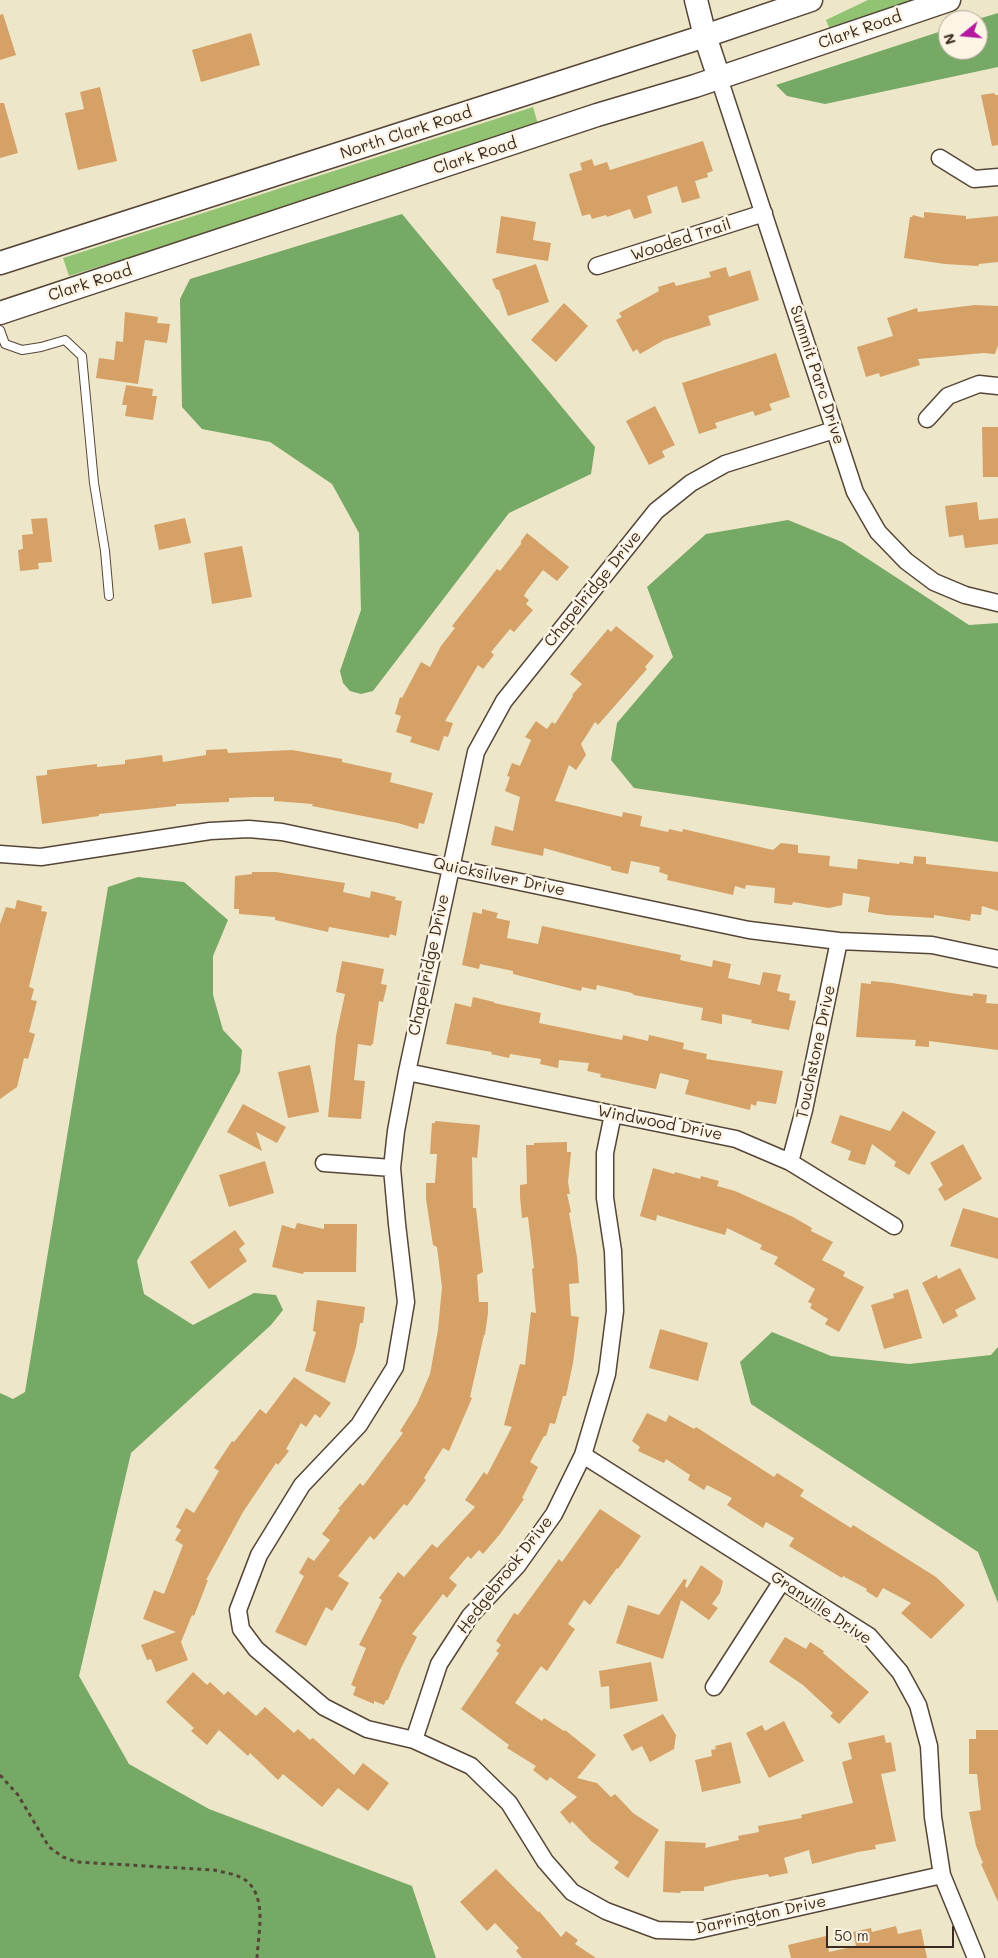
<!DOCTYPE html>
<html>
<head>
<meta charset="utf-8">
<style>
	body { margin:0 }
	#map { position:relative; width:998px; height:1958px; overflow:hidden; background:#ede6c8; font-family:Mali,sans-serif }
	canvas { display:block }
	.north { position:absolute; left:938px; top:10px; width:50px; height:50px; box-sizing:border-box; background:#fcf5e5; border:1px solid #afa495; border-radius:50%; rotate:253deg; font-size:14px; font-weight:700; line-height:20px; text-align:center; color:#3b2a1e }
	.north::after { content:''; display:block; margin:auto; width:18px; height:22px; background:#b5179e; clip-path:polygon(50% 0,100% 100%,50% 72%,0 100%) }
	.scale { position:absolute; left:826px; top:1926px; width:128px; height:22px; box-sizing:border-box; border:2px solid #3b2a1e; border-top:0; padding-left:6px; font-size:15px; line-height:18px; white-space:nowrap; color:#3b2a1e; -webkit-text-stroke:4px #fcf5e5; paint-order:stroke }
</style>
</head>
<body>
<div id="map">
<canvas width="998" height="1958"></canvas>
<div class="north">N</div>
<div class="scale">50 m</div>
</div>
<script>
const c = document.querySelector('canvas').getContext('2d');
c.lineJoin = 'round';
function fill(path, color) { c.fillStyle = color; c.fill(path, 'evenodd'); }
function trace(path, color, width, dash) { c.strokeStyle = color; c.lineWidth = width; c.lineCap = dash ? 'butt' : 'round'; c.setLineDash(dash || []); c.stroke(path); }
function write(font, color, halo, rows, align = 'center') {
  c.font = font + ' Mali,sans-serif'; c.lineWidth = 5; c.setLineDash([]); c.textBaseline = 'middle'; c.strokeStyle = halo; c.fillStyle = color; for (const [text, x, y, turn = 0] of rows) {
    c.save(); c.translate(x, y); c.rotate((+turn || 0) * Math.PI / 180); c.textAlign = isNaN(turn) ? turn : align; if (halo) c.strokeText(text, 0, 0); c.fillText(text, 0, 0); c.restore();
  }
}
const green = new Path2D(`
	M868,0H920L830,30L826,20Z
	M533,107L538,124L221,229L69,276L63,258Z`);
const forest = new Path2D(`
	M998,13V67L825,104L787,96L776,85L948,29V50H978V20H975Z
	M402,214L595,447L591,474L509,513L373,691L361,694L350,691L343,683L340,671L361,610L359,533L332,484L270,442L202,429L182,407L180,299L190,279Z
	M788,520L842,542L969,625L998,623V842L634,788L611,760L617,723L673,657L647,587L706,534Z
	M138,877L184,882L228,920L213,956V995L223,1030L242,1050L240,1072L137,1261L144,1294L193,1325L254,1293L276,1295L283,1310L271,1325L131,1453L79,1676L129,1764L209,1809L412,1886L436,1958H0V1393L13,1399L25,1392L108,887Z
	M772,1332L831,1356L909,1364L991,1355L998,1347V1603L978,1552L751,1404L740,1362Z`);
const building = new Path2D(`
	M3,14L16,55L0,60V15Z
	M251,33L260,65L201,82L192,50Z
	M100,87L117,161L78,170L65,113L84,109L80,92Z
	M994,93L995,95H998V145L992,146L981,95Z
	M0,103H4L18,153L0,158Z
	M703,141L713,171L707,173L708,177L695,181L700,198L682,203L677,186L647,196L652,213L634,219L630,209L607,217L606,215L592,219L590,214L582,216L569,174L582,170L580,163L592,159L594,166L607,162L610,170Z
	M924,212L966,216V219L998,216V262L979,264L978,266L945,264L904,258L910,217H912L913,215L924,218Z
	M501,216L536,222L533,240L551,243L548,261L496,253Z
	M536,264L549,302L508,316L499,290L496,289L492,279Z
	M726,267L729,277L750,270L759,300L708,316L711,325L664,340L640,354L637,349L633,352L616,320L622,317L619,313L659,291L658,287L674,282L676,286L711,277L709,272Z
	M564,303L588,326L556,362L531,340Z
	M975,305L998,306V345L995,354L983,353L918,359L920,365L880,377L879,373L866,377L857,347L893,336L887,318L917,308L918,312Z
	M125,312L158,317L157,323L170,324L167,343L145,340L138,384L96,378L99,358L114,360L116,341L123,342Z
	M776,353L790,397L769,404L772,410L755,416L753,411L715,423L717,428L699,434L682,383Z
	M126,385L153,389L152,396H157L153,420L125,416L127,405H122Z
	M655,406L675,445L662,451L665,457L649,465L626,421Z
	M982,427H998V477H983Z
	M977,502L979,520L998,518V544L965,548L963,535L949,537L945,506Z
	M47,518L52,562L38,563L39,569L20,571L18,550L23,549L22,535L33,534L31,519Z
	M185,518L191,543L159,550L154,525Z
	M527,533L569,567L557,581L543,570L526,592L524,596L529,600L526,604L533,610L514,632L510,629L491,652L494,655L483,669L478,665L445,721L453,723L448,737L444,736L439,751L410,742L412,737L396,732L401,716L395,714L400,697L402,698L421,662L430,667L441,646L455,628L452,626L497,569L500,571L521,544V541Z
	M242,546L252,597L212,604L204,553Z
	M616,626L654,656L645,667L647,669L598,725L595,722L581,744L586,755L576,770L569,765L555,801L622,817L623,812L642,816L640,826L668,832L669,829L682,832L683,829L773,850L781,843L798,845V853L830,856L829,866L857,869L858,859L899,864L900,862L913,864L914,856L926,857V864L998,872V911L982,906L981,915L971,914L970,921L934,915V918L886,915L868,912L870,897L843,893L842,905L829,908L793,902L792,905L774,903L775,888L746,885L745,889L735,886L733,895L667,880L668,875L659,872L660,867L631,861L628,874L611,870V867L544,848L543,856L491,845L495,826L513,831L520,797L505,791L510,777L507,776L512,763L520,766L531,740L525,737L536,721L547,729L552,722L555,724L573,696L572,695L582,684L570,674L608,629L611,632Z
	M227,749L228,753L292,750L342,759V762L392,773L390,782L433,793L424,824L419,823L418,829L398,823L312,806L313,804L274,801V797H255L229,798V802L176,804V806L99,814V816L42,824L36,776L47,775V770L97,764V767L125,764V760L162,755L163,762L206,755V750Z
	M252,872H276L345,883L343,892L370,898L371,891L396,897L395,900L402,901L396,936L390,934L389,938L329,927L328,932L275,920V917L239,914V909H234L235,876L252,874Z
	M17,900L42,906L41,911L47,912L29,987L34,989L31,1000L37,1001L29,1032L35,1034L28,1059L24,1058L17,1087L0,1099V924L6,907L15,909Z
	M482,909L498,913L496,918L510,921L507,938L538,944L542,926L681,955L680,960L712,967L713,960L731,964L728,978L760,985L763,972L781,975L777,991L790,994L789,1000L796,1001L789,1030L751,1023L752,1020L722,1014V1024L701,1020L703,1008L634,995L632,993L597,985L596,990L582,987L581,991L513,974V971L480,964L479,969L462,965L473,912L482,914Z
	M342,961L384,969L381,984L387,985L383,1002L379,1001L373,1044H372L371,1046L358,1044L354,1080L365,1081L361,1119L328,1117L336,1036L345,994L336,992Z
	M871,981L892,983L957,994L973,996V993L987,995L986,1003L998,1004V1050L929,1041V1047L915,1046L916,1040L856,1037L861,983L871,984Z
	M473,997L494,1002V1003L541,1013L539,1023L622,1040L623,1035L648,1041L649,1035L684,1043L683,1049L707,1054L706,1059L783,1071L776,1104L757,1101L756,1106L751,1104L750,1110L685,1094L689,1080L660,1073L656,1089L600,1077L601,1074L587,1071L589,1063L559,1060L558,1068L540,1064L541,1059L510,1054L509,1058L491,1054L492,1052L446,1044L455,1003L471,1007Z
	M310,1065L319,1112L288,1118L278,1072Z
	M243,1104L286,1127L277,1143L256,1132L262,1151L227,1132Z
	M903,1111L936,1132L909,1175L894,1166L896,1162L872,1144L865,1165L848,1160L851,1151L831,1143L840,1115L890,1131Z
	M435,1121L480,1125L477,1158L472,1157L473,1208H476L483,1272L477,1275L479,1302H488V1313L485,1335H484L470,1397L472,1398L449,1451L443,1448L424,1478L426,1480L407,1506L404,1504L374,1540L370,1536L338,1576L349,1583L332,1611L326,1607L306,1646L275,1632L304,1576L299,1573L308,1557L314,1561L330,1540L322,1534L340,1510L338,1509L360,1483L363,1486L403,1433L400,1431L417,1404L430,1374L438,1330L442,1287L437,1247L433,1245L426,1199V1183H435L437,1154H430L432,1123H435Z
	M567,1142V1152H571L568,1182L570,1194H567L571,1212L569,1213L577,1257L579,1283L569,1284L571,1316L579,1317L573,1363L566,1396H563L555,1424L550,1423L546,1436H544L530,1462L538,1467L522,1498L524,1499L500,1534L483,1554L479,1550L471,1559L468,1556L449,1578L457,1585L447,1598L443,1594L412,1634L417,1637L401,1668L388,1700H386L384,1705L374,1701V1704L353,1695L356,1687L351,1685L366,1648L359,1645L382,1600L379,1598L398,1572L404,1577L432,1544L437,1548L475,1507L465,1500L484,1472L487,1475L512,1427L504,1425L520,1364L525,1365L531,1312L536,1313L532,1269L534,1268L528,1217L522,1218L520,1197V1185L527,1184L526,1145H534V1143Z
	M963,1144L982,1179L945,1201L938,1189L943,1185L930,1163Z
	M265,1161L274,1193L229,1207L219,1175Z
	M653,1168L674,1174L675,1172L700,1179L701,1176L719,1181L717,1186L735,1191L793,1217L812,1228L811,1231L833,1242L822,1260L845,1272L843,1276L864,1287L839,1332L825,1324L828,1319L810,1308L812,1304L808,1302L815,1289L774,1264L778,1257L760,1249L762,1245L727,1228L725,1235L657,1215L656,1221L640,1216Z
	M963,1208L998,1218V1259L950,1246Z
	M297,1223L324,1229V1224H357L356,1272H304L303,1274L272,1267L282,1225L295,1229Z
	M235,1230L245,1244L239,1249L247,1261L209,1289L190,1262Z
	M960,1268L976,1299L955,1310L958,1316L943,1324L922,1283L937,1275L938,1279Z
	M908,1289L922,1338L884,1349L871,1305L894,1298L893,1294Z
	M317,1300L365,1307L363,1323H360L356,1347L345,1383L305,1371L316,1332L313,1331Z
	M660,1329L708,1343L698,1381L649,1368Z
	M294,1377L331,1403L320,1418L315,1414L306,1427L301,1423L286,1449L289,1451L278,1465L276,1463L243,1512L206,1580H208L194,1616L192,1615L181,1642L188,1660L156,1672L151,1659L147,1660L141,1645L176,1632L143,1619L154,1590L164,1594L183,1545L175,1540L181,1530L176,1527L186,1508L194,1513L219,1471L214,1468L232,1441L234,1442L260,1409L266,1414Z
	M647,1413L666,1422L669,1415L694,1429L696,1427L774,1477L777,1473L804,1490L800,1496L851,1528L853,1525L936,1577L965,1605L931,1639L901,1613L911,1603L883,1588L877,1598L866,1591L867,1589L843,1576L842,1578L789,1546L794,1538L766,1522L763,1528L727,1505L732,1498L707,1485L704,1490L688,1480L690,1475L666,1459L664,1463L638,1451L640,1447L632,1441Z
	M600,1509L641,1536L618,1569L617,1568L590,1605L584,1600L568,1624L575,1629L547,1671L541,1666L515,1703L542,1721L544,1718L564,1731L565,1730L596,1755L577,1778L597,1783L611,1797L615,1794L633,1813L659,1830L628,1878L614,1868L619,1862L591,1841L572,1821L570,1824L560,1812L577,1797L550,1777L547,1781L533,1770L536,1766L507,1748L509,1745L461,1709L499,1653L496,1651L501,1645L496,1641L514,1613L518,1615L559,1559L562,1562Z
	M701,1565L723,1581L720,1593L712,1604L718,1608L709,1620L681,1600L663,1659L616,1643L628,1605L659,1615L684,1579L687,1580L685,1586L687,1588Z
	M785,1637L806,1649L810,1642L824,1651L823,1653L869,1692L839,1724L830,1716L833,1713L803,1685L769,1662Z
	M651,1662L658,1701L610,1709L609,1686L601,1687L599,1671Z
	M193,1672L207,1685L210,1682L224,1695L228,1691L256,1716L265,1707L294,1733L298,1729L310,1740L313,1738L354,1775L363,1763L389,1783L368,1811L338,1788L322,1807L283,1774L278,1780L250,1753L248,1756L219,1730L207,1745L191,1731L194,1728L166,1702Z
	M663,1714L676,1735L674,1749L650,1762L642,1746L632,1751L623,1735Z
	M784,1721L804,1761L769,1778L746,1733L762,1725L765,1731Z
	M976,1730H998V1902L981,1864L983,1863L976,1846L969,1812L981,1810L977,1774H969V1739H976Z
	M884,1735L886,1743L891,1742L896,1771L881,1774L896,1841L875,1845L876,1849L858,1852L812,1864L809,1850L784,1858L788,1873L769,1877L768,1874L734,1880L704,1887V1891H681L680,1893L663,1892L665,1841L706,1843L705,1848L739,1840L738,1836L759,1832L758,1826L802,1818L801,1815L853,1803L842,1762L852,1759L848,1743Z
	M731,1742L741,1783L702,1792L695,1760L712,1756L711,1750L716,1749L715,1746Z
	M496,1869L538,1912L539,1911L561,1937L566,1931L578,1940L575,1944L596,1958H522L516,1951L519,1948L495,1923L487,1931L460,1902Z
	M896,1926L898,1934L921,1929L927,1958H791L788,1945L826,1936L829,1952L856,1946L853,1932L871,1928L872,1932Z`);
const path = new Path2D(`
	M0,1775L18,1795L49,1847L63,1857L77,1862L214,1870C225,1873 239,1874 248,1882C267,1901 258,1934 257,1958`);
const lane = new Path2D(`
	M0,330L5,344L22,350L41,347L65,340L82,356L94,483L105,551L109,596`);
const street = new Path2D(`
	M719,78L855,492L878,532L906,561L934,582L965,595L998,603
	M940,158L974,179L998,177
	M597,266L764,213
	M927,419L948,396L979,384L998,386
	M834,430L725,464L691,483L656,511L504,701L476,752L407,1072L396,1131L392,1168L397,1224L406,1302L395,1367L359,1425L302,1485L259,1555L238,1610L241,1629L256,1649L324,1707L367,1729L414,1740L471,1766L509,1803L545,1861L572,1892L606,1911L657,1930L693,1931L942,1875
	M0,854L41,857L210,831L249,829L282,832L749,930L839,941L932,945L998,959
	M407,1072L736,1139L790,1162L894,1226
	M790,1162L804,1110L839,941
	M324,1163L392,1168
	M583,1455L869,1636L900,1672L918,1705L929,1746L933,1817L942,1875L976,1958
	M714,1687L782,1581
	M414,1740L439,1664L470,1616L517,1566L554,1514L583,1455L607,1374L615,1311L613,1251L605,1198V1153L613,1114`);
const secondary = new Path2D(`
	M696,0L705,36L719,78
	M0,263L705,36L811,0
	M0,313L597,115L695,86L949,0`);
const streetNames = [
	["Clark Road",860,30,-19],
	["North Clark Road",406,133,-18],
	["Clark Road",475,156,-18],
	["Wooded Trail",681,240,-18],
	["Clark Road",90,283,-18],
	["Summit Parc Drive",817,375,72],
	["Chapelridge Drive",593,589,-51],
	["Quicksilver Drive",499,877,12],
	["Chapelridge Drive",429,965,-78],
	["Touchstone Drive",816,1052,-78],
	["Windwood Drive",660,1123,11],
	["Hedgebrook Drive",505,1575,-52],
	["Granville Drive",821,1608,34],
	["Darrington Drive",761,1915,-12]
];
fill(green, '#92c373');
fill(forest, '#75a965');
fill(building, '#d5a167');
trace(lane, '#564638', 10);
trace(street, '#564638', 19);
trace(secondary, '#564638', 25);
trace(path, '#564638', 3, [4, 4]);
trace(lane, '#fff', 8);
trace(street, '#fff', 16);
trace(secondary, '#fff', 22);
write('16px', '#3b2a1e', '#fcf5e5', streetNames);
</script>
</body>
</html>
